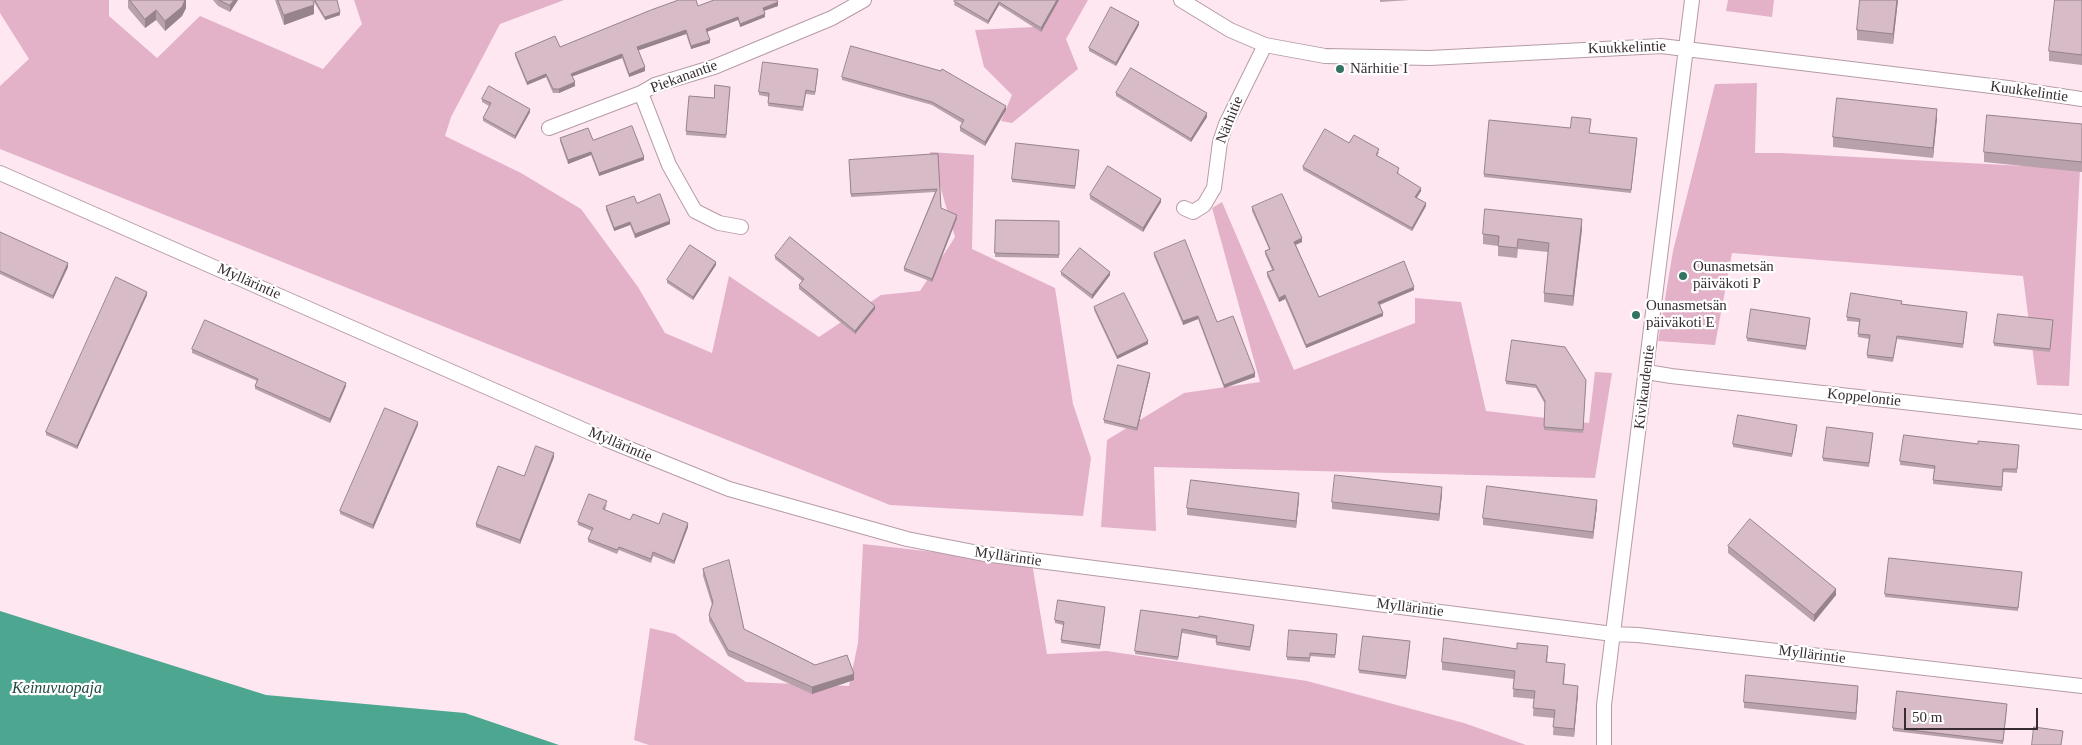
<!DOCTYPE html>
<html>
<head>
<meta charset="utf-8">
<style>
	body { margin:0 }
	#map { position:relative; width:2082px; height:745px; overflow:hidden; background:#fee7f1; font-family:"Times New Roman",serif }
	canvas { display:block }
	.scale { position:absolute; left:1904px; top:708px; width:134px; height:22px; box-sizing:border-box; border:2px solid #372c31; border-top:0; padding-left:6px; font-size:15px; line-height:18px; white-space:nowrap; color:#372c31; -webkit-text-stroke:4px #fff; paint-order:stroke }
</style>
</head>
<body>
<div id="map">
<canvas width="2082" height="745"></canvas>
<div class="scale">50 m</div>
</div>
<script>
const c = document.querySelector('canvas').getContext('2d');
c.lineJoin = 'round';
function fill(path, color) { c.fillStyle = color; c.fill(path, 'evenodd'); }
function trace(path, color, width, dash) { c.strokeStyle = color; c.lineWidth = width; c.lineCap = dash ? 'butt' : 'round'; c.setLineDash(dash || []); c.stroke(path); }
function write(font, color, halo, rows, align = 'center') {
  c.font = font + ' "Times New Roman",serif'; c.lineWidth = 4.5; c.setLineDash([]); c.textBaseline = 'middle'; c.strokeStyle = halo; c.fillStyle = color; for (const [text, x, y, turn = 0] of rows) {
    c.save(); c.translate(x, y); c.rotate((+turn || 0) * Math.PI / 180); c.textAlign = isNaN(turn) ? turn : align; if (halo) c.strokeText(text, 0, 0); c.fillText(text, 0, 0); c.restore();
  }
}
const green = new Path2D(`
	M0,0H109V16L157,58L200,16L323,69L362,24L354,0H564L500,24L451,117L445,136L521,173L581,209L638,287L665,333L712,353L729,276L819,337L881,295L920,291L955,237L930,152L974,155L972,249L1055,288L1073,404L1091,458L1083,516L890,505L0,149V86L29,59L0,13Z
	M1047,0H1088L1066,39L1078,69L1012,123L1001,121L1012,95L984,67L975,30L1033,27Z
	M1728,0H1774L1772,17L1726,11Z
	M1757,83L1755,153H1781L2080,169L2069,386L2037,385L2023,276L1732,253L1715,345L1658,341L1673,251L1715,84Z
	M1222,202L1294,370L1415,323V298L1461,302L1486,411L1589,423L1595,372L1612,373L1595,478L1154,467L1156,531L1101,527L1107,440L1184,393L1260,382L1212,208Z
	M863,544L1032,563L1047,654L1107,651L1307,681L1464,723L1526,745H649L634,740L650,628L675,634L746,682L849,686L858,643Z`);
const water = new Path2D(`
	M0,611L266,695L465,713L559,745H0Z`);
const minor = new Path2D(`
	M1181,0L1230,30L1265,45L1325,56L1430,58L1661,46L2008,88L2082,99
	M549,128L641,93
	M0,173L600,437L729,489L907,539L984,554L1613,634L1638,635L2082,686
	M1184,208L1193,212L1204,205L1214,188L1220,142L1226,124L1265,45
	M741,227L719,223L695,211L669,165L641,93L655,85L714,67L832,18L864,0
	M1647,372L1671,376L2082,422
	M1604,745V705L1692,0`);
const wall = new Path2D(`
	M128,0H186V8L182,16L165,31L156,20L145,28L128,8Z
	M213,0H238L230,12L218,6Z
	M275,0H313L314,14L284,25Z
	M314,0H337L340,15L325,20L314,2Z
	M955,0H1059L1041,32L999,5L988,24L954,5Z
	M1380,0H1410L1380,2Z
	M1860,0H1898L1893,44L1857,40V30Z
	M2082,0V65L2049,61V51Z
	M698,6H778L764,11L765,17L740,27L738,20L707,32L710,43L691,49L686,34L638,50L645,71L629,77L622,58L572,76L575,86L559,93H553L546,77L527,85L515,56V53L560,47Z
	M1139,25L1116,66L1089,51V48Z
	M818,72L815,95L806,94L803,111L768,106L769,97L759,95V92Z
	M842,77L1006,110L985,146L960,131V127L962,123L932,105L842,80Z
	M730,87L726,138L686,135V131L714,98Z
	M1116,93L1207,117L1191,142L1116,96Z
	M482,99L530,112L515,139L483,121V118L489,106L482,102Z
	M1937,118L1933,158L1833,147V137Z
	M2082,124V172L1984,162V152Z
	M1590,133L1637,141L1631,193L1484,177V174Z
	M560,138L593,140L644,160L599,176L591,155L568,164L560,141Z
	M1349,143L1379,152L1377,156L1399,172L1398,174L1421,191L1417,198L1426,206L1412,231L1303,170V167Z
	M1079,153L1075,189L1012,182V179Z
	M938,154L941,208L957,218L932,282L904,271V268L935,192L851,197L849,160Z
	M1090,195L1161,202L1143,232L1090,199Z
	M637,203L670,224L635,238L630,225L614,231L606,210V206Z
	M1252,207L1302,242L1296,245L1319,297L1414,290L1380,305L1383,316L1306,348L1285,299L1279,302L1267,276V272L1272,270L1265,254V251L1269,249L1252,211Z
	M996,220L1059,221V258L995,257Z
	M1582,229L1573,306L1544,302V293L1548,252L1518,249L1517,258L1498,256V246L1483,244V234Z
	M0,232L68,267L53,299L0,274Z
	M1154,253L1255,377L1224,388L1198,319L1183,325L1154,256Z
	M775,256L875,309L855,334L799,289V285L802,281L775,259Z
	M716,265L693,300L667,283V280Z
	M1061,272L1110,275L1092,299L1061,275Z
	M147,295L77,449L46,435V432Z
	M1901,304L1967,315L1963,348L1897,339L1893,362L1867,358L1869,339L1858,337L1859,322L1847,321V317Z
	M1094,307L1148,344L1117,359L1094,310Z
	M2053,320L2050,352L1994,346V343Z
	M1810,321L1806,350L1747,341V338Z
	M192,349L346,386L330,423L255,389V386L257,381L192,353Z
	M1150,376L1137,431L1104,423V420Z
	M1586,380L1583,433L1544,430L1545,404L1536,388L1506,384V381Z
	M418,425L373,529L340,514V511Z
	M1797,428L1792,457L1733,447V444Z
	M1873,436L1869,467L1823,461V458Z
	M1978,444L2019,445L2017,473L2003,472L2002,491L1933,484L1934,469L1900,465V461Z
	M554,457L520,544L476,527V524L524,476Z
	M1442,494L1439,521L1332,509V502Z
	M1299,499L1296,528L1187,515V508Z
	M607,504L605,510L630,520L659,524L688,527L674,564L653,556L651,563L619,550L617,554L588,542V539L592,531L578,525V522Z
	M1597,506L1593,539L1483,525V518Z
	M1728,546L1836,595L1814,622L1728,553Z
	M703,569L744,629L815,665L854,680L812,694L728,656L709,621V615L712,605L703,576Z
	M2022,572L2018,611L1885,597V594Z
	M1105,610L1100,649L1061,643L1063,625L1055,623V620Z
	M1141,610L1254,629L1250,651L1216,645L1217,639L1182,633L1178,660L1135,654Z
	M1337,634L1335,658L1310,656V662L1287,660V657Z
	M1410,645L1406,679L1359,673V670Z
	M1548,654L1547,662L1565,672L1564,684L1578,694L1574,737L1553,735L1554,718L1533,716L1534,699L1513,697L1514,679L1442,670V662Z
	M1858,692L1856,720L1744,708V702Z
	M2007,707L2003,744L1893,731V728Z`);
const shadedWall = new Path2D(`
	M185,0H186V8L182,16L165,31V21Z
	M234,0H238L230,12V5Z
	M1057,0H1059L1041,32V28Z
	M1897,0H1898L1893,44V34Z
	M778,2V6L763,11V8Z
	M999,2V5L988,24V21Z
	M314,5V14L284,25V15Z
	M156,10V20L145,28V19Z
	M340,12V15L325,20V17Z
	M765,14V17L740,27V24Z
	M738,17V20L706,32V29Z
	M1139,22V25L1116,66V63Z
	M686,30V34L637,51V47Z
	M710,40V43L691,49V46Z
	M622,54V58L571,77V74Z
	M645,67V71L629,77V74Z
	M546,74V77L527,85V82Z
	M575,82V86L559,93V89Z
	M1006,106V110L985,146V142Z
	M530,109V112L515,139V136Z
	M1937,109V118L1933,158V148Z
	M1207,113V117L1191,142V139Z
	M591,152V155L568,164V160Z
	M644,157V160L599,176V173Z
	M1421,188V191L1415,200V197Z
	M1161,199V202L1143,232V228Z
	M1426,203V206L1412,231V228Z
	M957,215V218L932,282V279Z
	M1582,219V229L1573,306V296Z
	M670,221V224L635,238V234Z
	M630,222V225L614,231V228Z
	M1302,238V242L1294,245V242Z
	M716,262V265L693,300V297Z
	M68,263V267L53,299V296Z
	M1110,272V275L1092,299V295Z
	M1414,287V290L1378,305V302Z
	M147,292V295L77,449V446Z
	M1285,295V299L1279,302V298Z
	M875,306V309L855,334V331Z
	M1383,313V316L1306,348V345Z
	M1198,316V319L1183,325V321Z
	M1148,341V344L1117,359V356Z
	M1150,373V376L1137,431V428Z
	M1255,373V377L1224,388V385Z
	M346,383V386L330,423V419Z
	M418,422V425L373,529V525Z
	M554,453V457L520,544V540Z
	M1442,487V494L1439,521V514Z
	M1299,493V499L1296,528V521Z
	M1597,500V506L1593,539V532Z
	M688,523V527L674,564V561Z
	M1836,589V595L1814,622V615Z
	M854,674V680L812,694V687Z
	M1578,686V694L1574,737V729Z
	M1858,686V692L1856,720V713Z`);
const building = new Path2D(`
	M130,0H185L182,7L165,21L156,10L145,19Z
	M219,0H234L230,5Z
	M278,0H313L314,5L284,15Z
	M315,0H337L340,12L325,17Z
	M679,0H696L698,6L714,0H777L778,2L763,8L765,14L740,24L738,17L706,29L710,40L691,46L686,30L637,47L645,67L629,74L622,54L571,74L575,82L559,89H553L546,74L527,82L515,53L555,36L560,47L651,10Z
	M955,0H1057L1041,28L999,2L988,21L954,1Z
	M1860,0H1897L1893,34L1857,30Z
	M2055,0H2082V55L2049,51Z
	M1111,7L1139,22L1116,63L1089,48Z
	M851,46L941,71L942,69L1006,106L985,142L960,127L964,120L932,102L842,77Z
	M763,62L818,69L815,92L806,90L803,107L768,103L769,93L759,92Z
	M1131,68L1207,113L1191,139L1116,93Z
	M715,85L730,87L726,135L686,131L689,96L714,98Z
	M489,86L530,109L515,136L483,118L491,103L482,99Z
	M1837,98L1937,109L1933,148L1833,137Z
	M1987,115L2082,124V162L1984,152Z
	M1572,117L1591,119L1589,133L1637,138L1631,190L1484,174L1489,120L1570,128Z
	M632,126L644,157L599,173L591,152L568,160L560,138L588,128L593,140Z
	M1325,129L1349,143L1354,135L1379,149L1376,155L1399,168L1397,173L1421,188L1415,197L1426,203L1412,228L1303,167Z
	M1016,143L1079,150L1075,186L1012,179Z
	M938,154L941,208L957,215L932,279L904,268L937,189L851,194L849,160Z
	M1108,166L1161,199L1143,228L1090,195Z
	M660,194L670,221L635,234L630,222L614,228L606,206L634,196L637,203Z
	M1282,194L1302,238L1294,242L1319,297L1404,261L1414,287L1378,302L1383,313L1306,345L1285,295L1279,298L1267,272L1274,270L1265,251L1270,249L1252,207Z
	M1485,209L1582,219L1573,296L1544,293L1549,243L1518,239L1517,248L1498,246L1499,236L1483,234Z
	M996,220L1059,221V255L995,253Z
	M0,232L68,263L53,296L0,271Z
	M790,237L875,306L855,331L799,285L804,279L775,256Z
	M1185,240L1217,322L1233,316L1255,373L1224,385L1198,316L1183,321L1154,253Z
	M690,245L716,262L693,297L667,280Z
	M1080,248L1110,272L1092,295L1061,272Z
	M116,277L147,292L77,446L46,432Z
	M1124,293L1148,341L1117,356L1094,307Z
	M1851,293L1902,301L1901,304L1967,312L1963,344L1897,336L1893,358L1867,355L1870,335L1858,334L1860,319L1847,317Z
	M1751,309L1810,318L1806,346L1747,338Z
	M1998,314L2053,320L2050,349L1994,343Z
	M205,320L346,383L330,419L255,386L258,379L192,349Z
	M1512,340L1565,347L1586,380L1583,430L1544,427L1545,401L1536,385L1506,381Z
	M1118,365L1150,373L1137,428L1104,420Z
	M385,408L418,422L373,525L340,511Z
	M1738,415L1797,425L1792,454L1733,444Z
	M1827,427L1873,433L1869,463L1823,458Z
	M1904,435L1978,444V441L2019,445L2017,469H2003L2002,487L1933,480L1935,466L1900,461Z
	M536,446L554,453L520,540L476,524L498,466L524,476Z
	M1335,475L1442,487L1439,514L1332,502Z
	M1191,480L1299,493L1296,521L1187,508Z
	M1487,486L1597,500L1593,532L1483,518Z
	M589,494L607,501L603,509L630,520L633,514L659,524L663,513L688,523L674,561L653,552L651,559L619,547L617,550L588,539L593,528L578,522Z
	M1750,519L1836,589L1814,615L1728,546Z
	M1889,558L2022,572L2018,608L1885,594Z
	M729,560L744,629L815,665L847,655L854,674L812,687L728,650L709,615L713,602L703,569Z
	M1058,600L1105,607L1100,645L1061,640L1064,622L1055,620Z
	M1141,610L1199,618V616L1254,625L1250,647L1216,642L1217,636L1182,629L1178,657L1135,651Z
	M1289,630L1337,634L1335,655L1310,653V658L1287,657Z
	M1363,636L1410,641L1406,676L1359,670Z
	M1444,638L1517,649V643L1548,646L1546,662L1565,664L1563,684L1578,686L1574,729L1553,727L1555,710L1533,708L1535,691L1513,689L1515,671L1442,662Z
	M1746,675L1858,686L1856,713L1744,702Z
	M1897,691L2007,704L2003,741L1893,728Z
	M2034,727L2063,731L2061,745H2032Z`);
const markers = [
	[1340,69,5,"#327363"],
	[1683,276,5,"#327363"],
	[1636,315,5,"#327363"]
];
const streetNames = [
	["Kuukkelintie",1627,48,-2],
	["Piekanantie",684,77,-20],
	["Kuukkelintie",2029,92,8],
	["Närhitie",1230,120,-68],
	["Myllärintie",249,282,24],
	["Kivikaudentie",1645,387,-83],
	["Koppelontie",1864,398,6],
	["Myllärintie",620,445,23],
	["Myllärintie",1008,557,8],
	["Myllärintie",1410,608,7],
	["Myllärintie",1812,655,7]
];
const poiNames = [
	["Närhitie I",1350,69],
	["Ounasmetsän",1693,267],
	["päiväkoti P",1693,284],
	["Ounasmetsän",1646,306],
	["päiväkoti E",1646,323]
];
const waterNames = [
	["Keinuvuopaja",57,689]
];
fill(green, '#e3b2c8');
fill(water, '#4ca690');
trace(minor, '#b69ba7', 16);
trace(minor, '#fff', 14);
fill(wall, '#b9a1ab');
fill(shadedWall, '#96838b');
fill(building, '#d7bbc7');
trace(building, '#96838b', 1);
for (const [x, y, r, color] of markers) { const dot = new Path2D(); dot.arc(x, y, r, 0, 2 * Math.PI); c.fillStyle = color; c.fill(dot); trace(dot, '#fff', 2); }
write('15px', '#372c31', '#fff', streetNames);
write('15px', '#372c31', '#fff', poiNames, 'left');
write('italic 16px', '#224b40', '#fff', waterNames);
</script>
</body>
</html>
